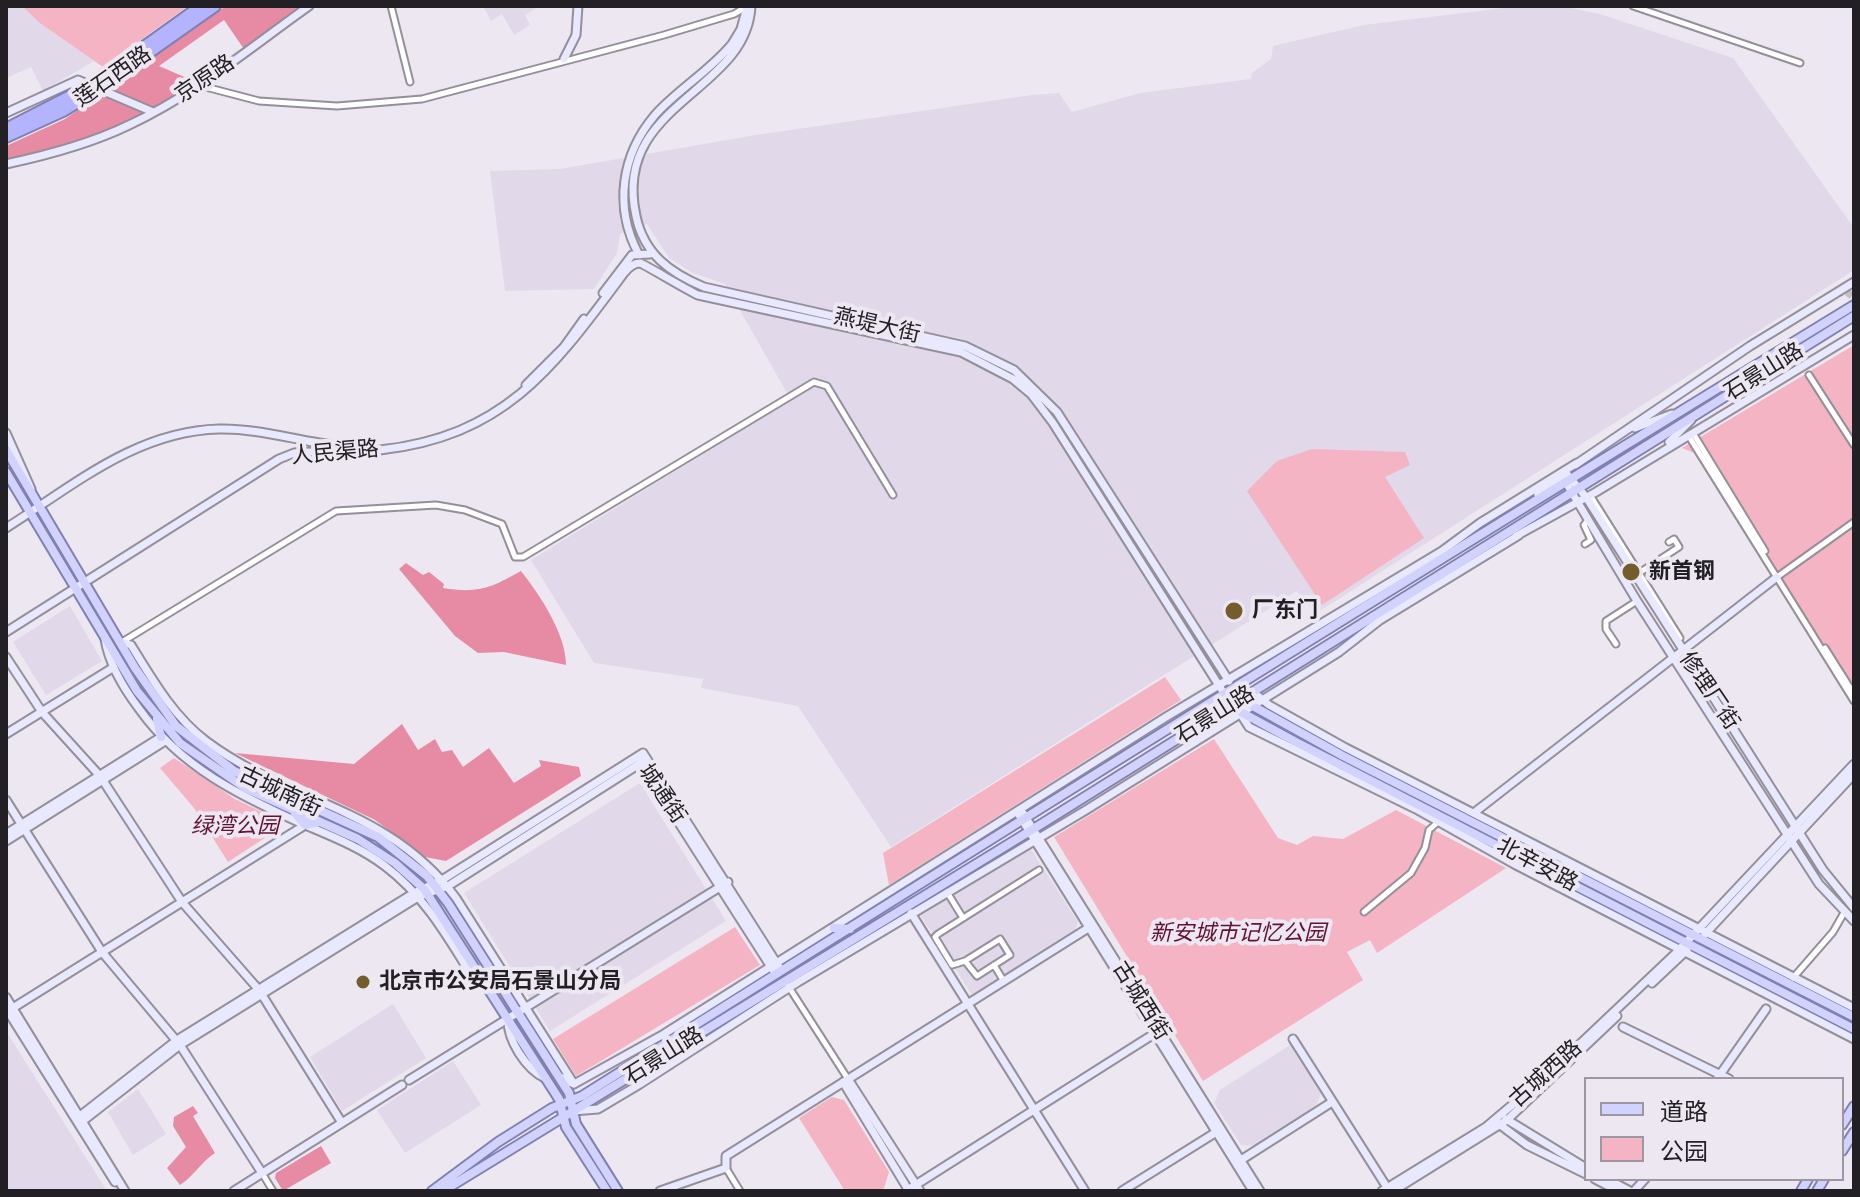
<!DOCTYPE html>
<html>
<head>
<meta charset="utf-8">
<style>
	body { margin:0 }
	#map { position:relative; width:1860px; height:1197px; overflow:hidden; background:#ede7f2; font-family:"PT Serif","Noto Sans SC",serif }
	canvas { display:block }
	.frame { position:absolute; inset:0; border:8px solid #222024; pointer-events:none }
	.legend { position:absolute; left:1584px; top:1077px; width:260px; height:104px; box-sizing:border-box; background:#ede7f2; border:2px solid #9c97a0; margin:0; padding:10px 14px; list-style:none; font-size:24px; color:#222024 }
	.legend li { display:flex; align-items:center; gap:16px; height:40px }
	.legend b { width:40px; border:2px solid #9c97a0 }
</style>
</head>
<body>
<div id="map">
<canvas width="1860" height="1197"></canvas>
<div class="frame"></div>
<ul class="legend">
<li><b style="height:10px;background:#d1d2fe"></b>道路</li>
<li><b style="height:22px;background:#f4b4c3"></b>公园</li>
</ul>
</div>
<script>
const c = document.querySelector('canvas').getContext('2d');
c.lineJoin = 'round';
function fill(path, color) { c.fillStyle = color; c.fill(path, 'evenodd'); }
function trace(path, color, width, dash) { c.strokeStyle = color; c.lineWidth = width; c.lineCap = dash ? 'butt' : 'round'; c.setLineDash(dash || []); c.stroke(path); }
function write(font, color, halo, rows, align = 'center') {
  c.font = font + ' "PT Serif","Noto Sans SC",serif'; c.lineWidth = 8; c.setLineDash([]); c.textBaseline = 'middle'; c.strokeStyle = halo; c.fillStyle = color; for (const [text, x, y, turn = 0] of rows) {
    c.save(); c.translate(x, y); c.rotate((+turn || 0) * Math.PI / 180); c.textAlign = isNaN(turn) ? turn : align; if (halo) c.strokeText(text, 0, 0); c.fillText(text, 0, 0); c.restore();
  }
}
const built = new Path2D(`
	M6,6H22L41,24L94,61L43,91L31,67L6,78Z
	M483,6H539L525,15L530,25L514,35L502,14L491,21Z
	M1521,6H1561L1600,14L1733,58L1854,228V270L1315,614L1297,591L891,847L798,706L701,688L703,679L594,663L531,560L791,400L725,284L693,273L669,258L647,224L620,234L617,253L594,289L505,291L490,171L560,169L756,135L1032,95L1059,93L1072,112L1140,93L1251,79L1252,73L1271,59L1273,46L1364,25Z
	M70,606L102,661L46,695L13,642Z
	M640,783L726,921L550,1031L464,893Z
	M1031,849L1078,922L1075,930L972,995L920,915Z
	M393,1004L426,1058L342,1111L310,1057Z
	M6,1031L107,1191H6Z
	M1290,1045L1321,1093L1317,1104L1262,1146L1241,1145L1214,1103L1220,1090Z
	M453,1061L481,1105L405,1153L377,1110Z
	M138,1089L166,1134L133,1155L108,1112Z`);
const green = new Path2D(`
	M22,6H188L103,67L41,24Z
	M1854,345V707L1694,453L1682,448Z
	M1312,449L1405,452L1410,465L1385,477L1424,538L1322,605L1247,491L1277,461Z
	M1165,677L1181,700L889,885L883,853Z
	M1214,739L1278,838L1297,845L1313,836L1343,839L1396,810L1506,868L1377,953L1370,940L1347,952L1363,980L1203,1081L1054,837Z
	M174,758L235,799L283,822V826L228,862L194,808L160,768Z
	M735,927L760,965L576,1076L553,1039Z
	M832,1097L844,1100L889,1172L884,1188L880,1191H845L799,1118Z`);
const forest = new Path2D(`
	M226,6H302L244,49L224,20L159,66L196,82L158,106L94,138L6,162V146L65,119Z
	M406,563L423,575L429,572L444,584L443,588C480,594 492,587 521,571C540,595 566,634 566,665L504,652L478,653L455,636L399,569Z
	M402,724L418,750L435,739L442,752L452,750L463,767L489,748L514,783L541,766L539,760L579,767L581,776L446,861L425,857L375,820L235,753L354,764Z
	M193,1106L198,1113L193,1116L215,1153C200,1163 195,1175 180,1185L167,1168L186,1147L173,1126L174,1117Z
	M321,1146L331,1163L283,1191L275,1178L276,1173Z`);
const secondaryTunnel = new Path2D(`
	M1836,293L1847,292L1854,298`);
const street = new Path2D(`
	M391,6L410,82
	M1633,6L1800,63
	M198,85L259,101L337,106L422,99L664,35L734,14L748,6
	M1809,375L1854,445
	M1693,433L1765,551
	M1688,435L1854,701
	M1590,495L1680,638
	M1585,544L1591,540L1584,525L1588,520
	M1639,573L1679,547L1674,539L1669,542
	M1777,577L1854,522
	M122,642L336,511L436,505L465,510L502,524L515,557H523L814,382L827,386L893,495
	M1616,644L1606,629V621L1637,601
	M1825,648L1854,694
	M947,892L963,918
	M1364,912L1411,873L1425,848L1429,830L1438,822
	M1000,939L1010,955L977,976L965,961Z
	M965,961L952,965L935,937L938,934L1039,870
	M994,965L1003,980
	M1793,978L1833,932L1845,911
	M785,981L848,1079
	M726,1168L740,1191
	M262,1173L273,1191`);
const secondary = new Path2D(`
	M751,6C747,93 611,103 636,216C644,254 670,273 704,287L965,346L1014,370L1057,412L1229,681
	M564,59L576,35L578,6
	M6,113L78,80L153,112
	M6,164C48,155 90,144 129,125C194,95 251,47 309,6
	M638,253C614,207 621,155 655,115C678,89 710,71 732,44L741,29L747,7
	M603,293L632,255L650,254
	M526,385L564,347L584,319
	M1635,428L1672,414
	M6,433L31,489
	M1669,442L1691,420
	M1575,465L1750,346L1854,282
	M1566,473L1586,497L1823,870L1854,908
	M1562,476L1637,601L1819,884L1854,921
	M1538,495L1563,475
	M6,528C73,486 136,431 219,429C260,428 300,442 341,446
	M1516,536L1596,492L1854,335
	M6,632L279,459L294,453C322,450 351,453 380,450C506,436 554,367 624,273C628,268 633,263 640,263C644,264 687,290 698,295L961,352L1013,379L1031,394L1053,423L1225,695
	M105,639C109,665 124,689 140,710C181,767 240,796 303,824C331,836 360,847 385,866C425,896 449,939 475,981L487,985
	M122,642L131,645C152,679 173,716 206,741C290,804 387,806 456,898L574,1084
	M6,657L42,712L100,776L182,902L259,990L342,1123
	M1253,692L1269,705L1346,748L1854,1008
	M1240,713L1249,727L1416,809L1514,864L1854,1039
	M6,734L114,667
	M640,762L773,970
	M6,800L102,952L180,1045L262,1173
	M1475,812L1777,577
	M1023,813L1260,1191
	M1019,815L1253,1191
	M6,834L161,737
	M6,841L165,741
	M911,913L1085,1191
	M1705,934L1854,774
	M1652,983L1687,950
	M6,997L125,1191
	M7,1010L115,1182
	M8,1011L305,825
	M508,1019C507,1040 526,1069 545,1078
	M1623,1027L1729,1079
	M1293,1039L1388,1189
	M560,1077L574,1084L664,1034L1166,717L1442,551L1480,523L1577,463
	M848,1079L920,1191
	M1717,1079L1766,1009
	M409,1080L728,882
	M843,1082L909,1191
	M573,1111L598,1109L640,1084L798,982L1086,810L1339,652L1380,620L1519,535
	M76,1119L177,1040L414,893L442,880L643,753L779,967
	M1506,1119L1586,1168
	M79,1124L180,1045L418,897L448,886L647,759
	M1499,1124L1527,1145L1586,1174
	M1241,1160L1332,1102
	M1595,1179L1618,1191
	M1607,1179L1630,1191
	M234,1191L402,1085
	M660,1191L726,1168V1156L1093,925
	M906,1191L1157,1032
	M1122,1191L1218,1131
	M1382,1191L1486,1127L1543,1079L1677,952L1854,764
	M1393,1191L1507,1120L1617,1016
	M1634,1191L1645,1179`);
const primary = new Path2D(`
	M6,450L135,668L176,726L234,771L378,837L427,876L448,903L569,1093L576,1124L618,1191
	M6,472L137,691L180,743L245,788L358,839L395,863L424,889L559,1099L566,1127L607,1191
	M1235,689L1251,705L1343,756L1854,1017
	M1229,702L1239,711L1296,742L1854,1029
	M157,719L161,737
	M295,813L305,825L319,822
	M834,928L850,929
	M1842,1125L1854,1106
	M1842,1151L1854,1132
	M432,1191L498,1142L552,1108L582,1096C1005,830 1428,565 1854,305
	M443,1191L1043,823L1854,316
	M1801,1191L1808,1179
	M1817,1191L1824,1179`);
const highway = new Path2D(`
	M148,44L201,6
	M154,49L215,6
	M6,129L82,90
	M6,137L63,111L91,94`);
const highwayBridge = new Path2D(`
	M82,90L148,44
	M91,94L154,49`);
const markers = [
	[1631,572,10,"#745d2d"],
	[1234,611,10,"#745d2d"],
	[363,982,8,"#745d2d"]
];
const streetNames = [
	["莲石西路",113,77,-35],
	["京原路",205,79,-34],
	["燕堤大街",877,326,13],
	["石景山路",1764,372,-32],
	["人民渠路",335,453,-5],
	["修理厂街",1709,691,56],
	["石景山路",1215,715,-32],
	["古城南街",280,792,25],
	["城通街",662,794,56],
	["北辛安路",1537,865,28],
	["古城西街",1141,1001,58],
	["石景山路",664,1056,-32],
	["古城西路",1546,1074,-42]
];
const poiNames = [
	["新首钢",1649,572],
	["厂东门",1252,611],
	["北京市公安局石景山分局",379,982]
];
const parkNames = [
	["绿湾公园",235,827],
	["新安城市记忆公园",1238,934]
];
fill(built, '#e1d8e9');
fill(green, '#f4b4c3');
fill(forest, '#e68ba3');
trace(secondaryTunnel, '#c4bfc9', 7, [7, 3.5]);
trace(street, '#948f98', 9);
trace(secondary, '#948f98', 11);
trace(primary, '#8080b1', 12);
trace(highway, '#8080b1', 14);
trace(street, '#fff', 5);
trace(secondary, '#e8e8fe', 7);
trace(primary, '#d1d2fe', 8);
trace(highway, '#b3b4fd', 10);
trace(highwayBridge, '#8080b1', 14, []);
trace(highwayBridge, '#b3b4fd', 10);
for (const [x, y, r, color] of markers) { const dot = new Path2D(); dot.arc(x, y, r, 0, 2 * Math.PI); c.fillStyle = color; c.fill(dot); trace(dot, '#ede7f2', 3); }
write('22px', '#222024', '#ede7f2', streetNames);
write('bold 22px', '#222024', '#ede7f2', poiNames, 'left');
write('italic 22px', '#621130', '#ede7f2', parkNames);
</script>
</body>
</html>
